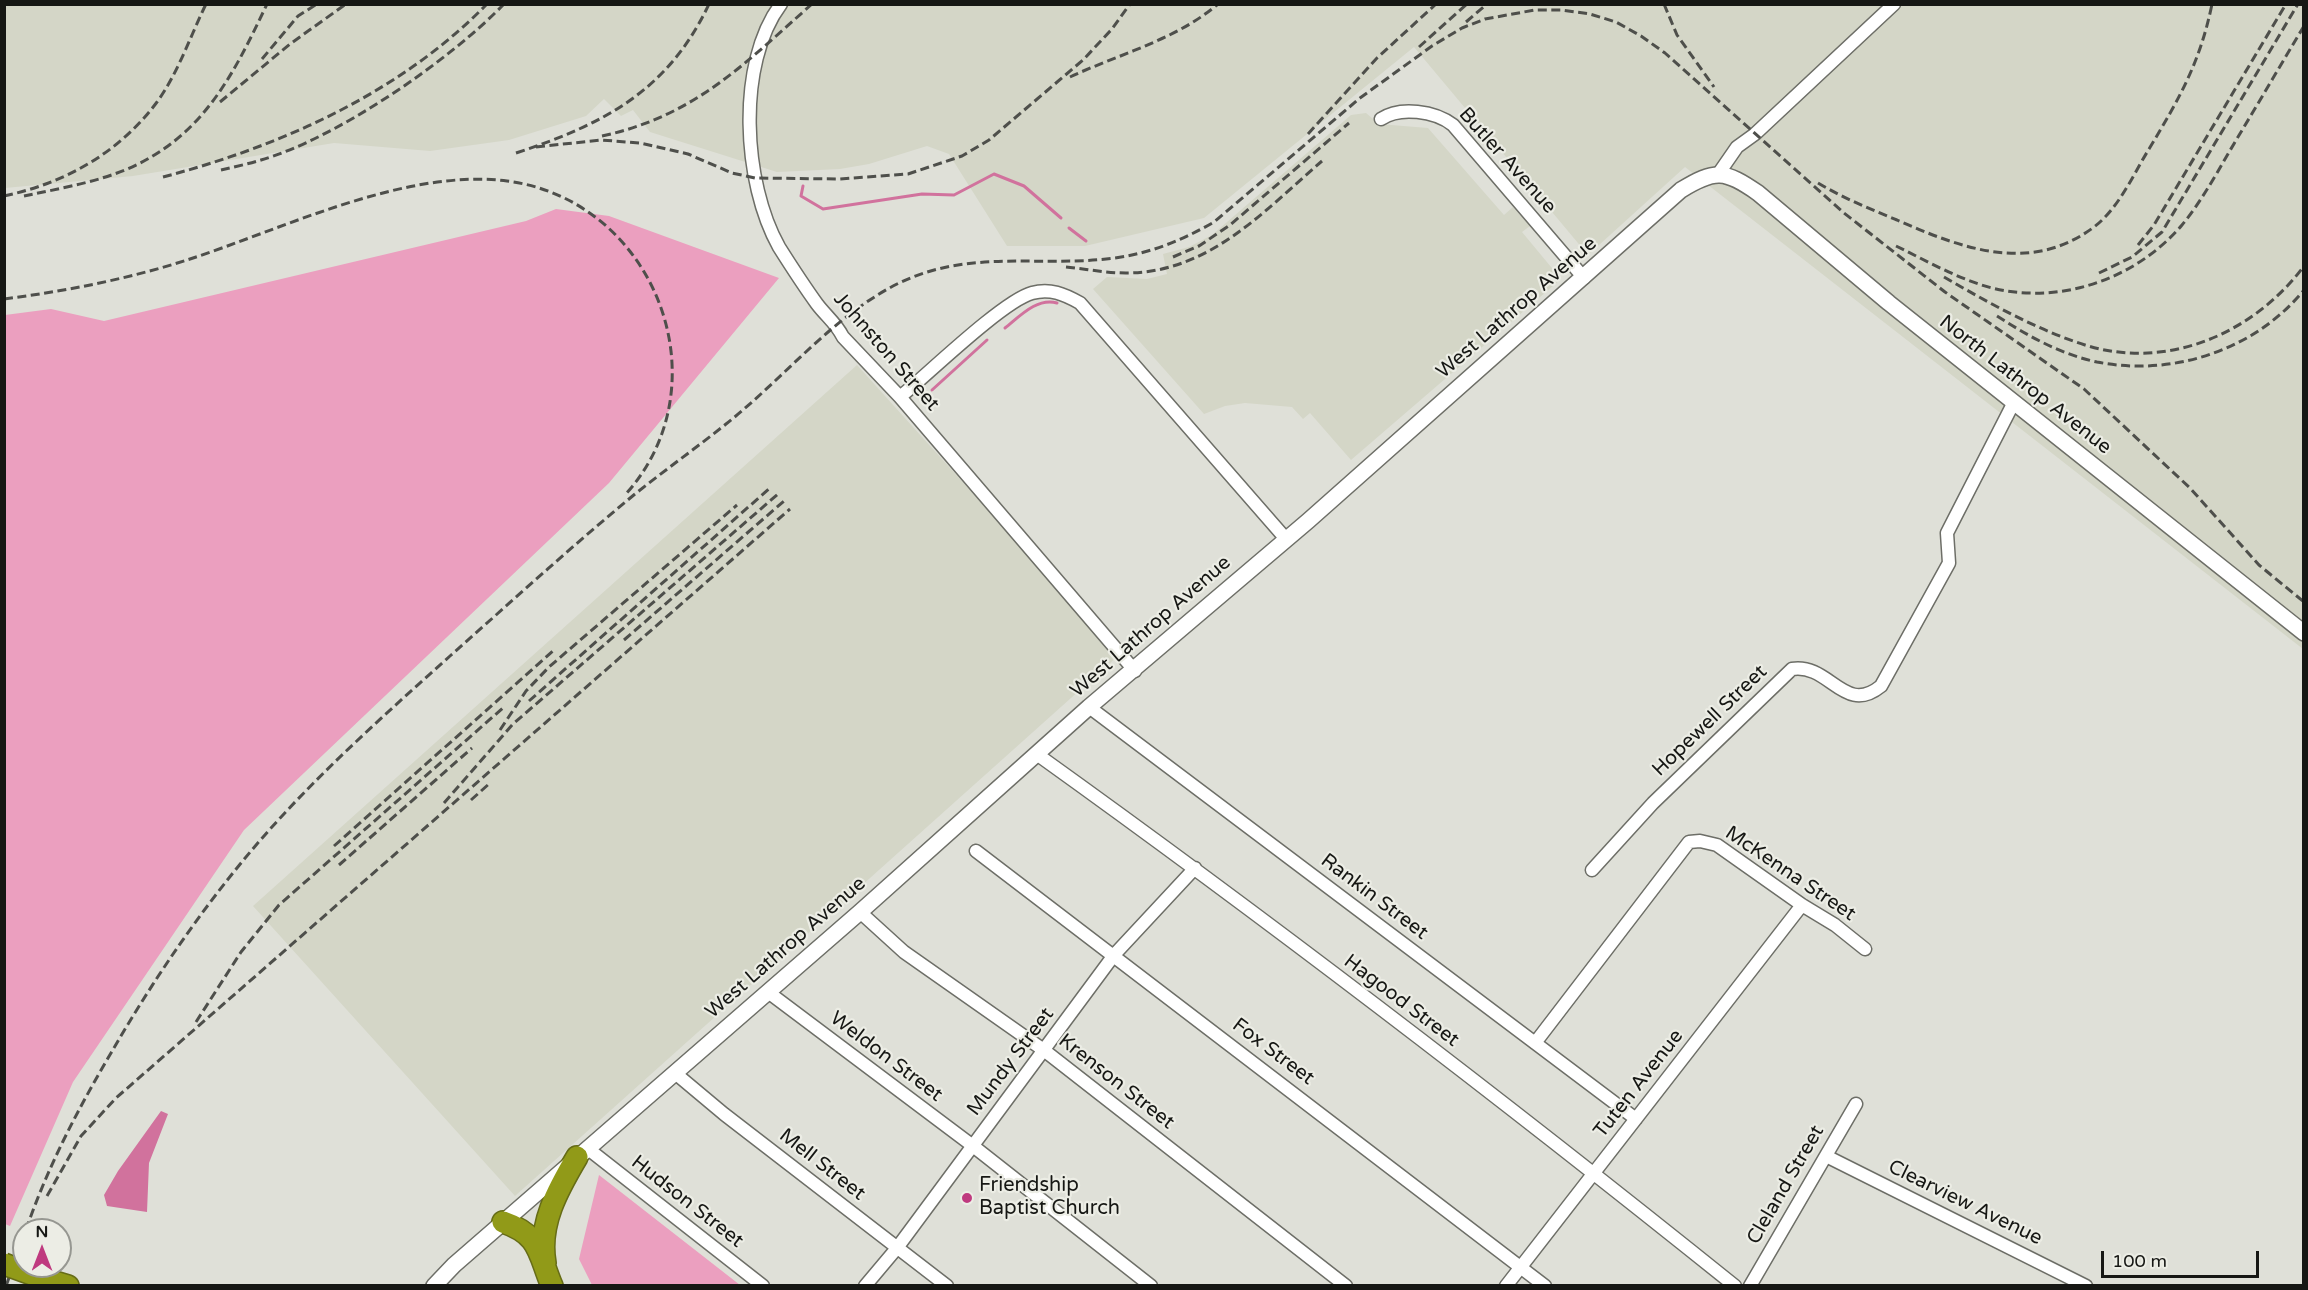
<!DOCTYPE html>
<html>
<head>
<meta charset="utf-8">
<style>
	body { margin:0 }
	#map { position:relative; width:2308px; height:1290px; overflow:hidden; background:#dfe0d8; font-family:"Varela Round",sans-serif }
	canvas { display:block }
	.frame { position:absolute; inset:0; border:6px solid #161714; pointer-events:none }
	.north { position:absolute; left:12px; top:1218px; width:60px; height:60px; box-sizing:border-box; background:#ecede5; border:2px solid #969791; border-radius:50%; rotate:0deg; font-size:16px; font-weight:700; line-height:24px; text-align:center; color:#161714 }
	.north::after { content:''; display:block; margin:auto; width:21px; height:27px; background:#bf3a7f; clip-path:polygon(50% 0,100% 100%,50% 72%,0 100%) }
	.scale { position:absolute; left:2101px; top:1251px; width:158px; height:27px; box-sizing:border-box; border:3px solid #161714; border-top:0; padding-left:8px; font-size:18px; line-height:21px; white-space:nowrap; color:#161714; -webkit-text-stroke:4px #ecede5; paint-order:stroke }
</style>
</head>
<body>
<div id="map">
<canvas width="2308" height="1290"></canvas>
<div class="frame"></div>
<div class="north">N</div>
<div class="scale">100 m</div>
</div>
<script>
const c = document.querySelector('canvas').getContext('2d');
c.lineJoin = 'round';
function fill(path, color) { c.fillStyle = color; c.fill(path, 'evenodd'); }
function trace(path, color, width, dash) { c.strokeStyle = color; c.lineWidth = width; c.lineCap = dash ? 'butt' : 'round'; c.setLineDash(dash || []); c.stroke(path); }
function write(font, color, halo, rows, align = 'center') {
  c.font = font + ' "Varela Round",sans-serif'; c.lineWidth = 4.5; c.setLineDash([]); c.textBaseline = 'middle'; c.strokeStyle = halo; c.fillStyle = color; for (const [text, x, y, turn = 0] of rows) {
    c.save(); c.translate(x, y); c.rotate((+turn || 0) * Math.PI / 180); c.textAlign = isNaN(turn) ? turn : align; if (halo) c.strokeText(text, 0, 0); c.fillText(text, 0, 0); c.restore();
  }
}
const built = new Path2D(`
	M5,5H2303V649L1685,167L1588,255L1414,47L1204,218L1085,246H1007L949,154L927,146L869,164L840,169L777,172L650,132L633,110L621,116L604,99L586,116L509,140L430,151L334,143L133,176L5,188Z
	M1366,113L1379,124L1428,128L1504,215L1513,207L1530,226L1522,232L1561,279L1351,460L1310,413L1303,419L1292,407L1245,403L1225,406L1204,414L1093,289L1107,277L1147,279L1167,274L1163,254L1189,247L1212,235L1351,115Z
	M857,365L1119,655L515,1196L253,906Z`);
const green = new Path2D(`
	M556,209L609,216L779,278L609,483L244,830L73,1082L10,1226L5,1224V315L51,309L104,321L526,221Z
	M599,1175L740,1285H592L579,1259Z`);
const water = new Path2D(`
	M161,1111L168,1114L149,1163L147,1212L107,1206L104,1195L118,1171Z`);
const stream = new Path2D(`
	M803,186L801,196L823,209L922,194L954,195L994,174L1024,186L1061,218
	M1069,228L1086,241
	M1005,328C1019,317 1037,297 1057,303
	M932,390L987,340`);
const minor = new Path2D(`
	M781,4C736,64 743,183 779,247C791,266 804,286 817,304C826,316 836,323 843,337L900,397L1135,671
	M1381,119C1400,106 1435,111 1453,125L1584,278
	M1719,173L1737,147L1755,134L1894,4
	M900,397C928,374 1003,301 1032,293C1050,288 1064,294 1080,303L1286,539
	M1089,707L1636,1119
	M1038,755C1275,925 1507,1103 1735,1286
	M976,851L1545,1286
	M1592,870L1653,803L1792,669C1830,663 1844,716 1881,686L1949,563L1947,533L2014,402
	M860,912L904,952L1045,1051L1346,1286
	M768,992L973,1146L1151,1286
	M1535,1043L1689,842L1700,841L1717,845L1802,905L1835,925L1865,949
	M675,1073L724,1114L947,1286
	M587,1148L763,1286
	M1826,1156L2086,1286
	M865,1286L897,1248L1114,955L1195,868
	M1506,1286L1802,905
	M1750,1286L1856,1104`);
const tertiary = new Path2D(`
	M434,1286L454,1265L860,912L1089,707L1308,521L1681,190C1715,169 1725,170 1758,193L1889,303L2304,633`);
const motorway = new Path2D(`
	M503,1222C541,1235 538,1253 552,1286
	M545,1263C538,1224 558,1189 577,1157
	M48,1280L68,1286`);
const rail = new Path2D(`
	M1664,4L1677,35L1714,87
	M1466,22L1487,4
	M1419,47L1467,4
	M262,59L298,16L317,4
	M1070,77C1119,54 1176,40 1218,4
	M220,102L290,44L346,4
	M1308,134L1377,58L1436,4
	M602,136C695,116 744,64 812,4
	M536,147L601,140L640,143L688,154L732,173L755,178L840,179L908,174L962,156L989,140L1083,60L1112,29L1130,4
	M516,153C604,124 668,91 709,4
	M221,170C234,167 248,164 261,160C337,138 449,61 504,4
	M163,177C281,146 400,93 487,4
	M1818,183C1843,198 1870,209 1897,220C1961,248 2030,275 2094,227C2119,208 2133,175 2149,149C2179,99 2200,63 2212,4
	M4,196C65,183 119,153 157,102C178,73 190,37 206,4
	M24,196C57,189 93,183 125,170C202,138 233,76 267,4
	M2138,245L2154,225L2286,4
	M1896,246C1927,261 1958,279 1992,288C2061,305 2136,279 2182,225C2205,197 2222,163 2241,132C2262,97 2283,61 2304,26
	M1173,257L1199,246L1230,225L1349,123
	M1066,267C1086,269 1106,273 1126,273C1209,273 1264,211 1322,161
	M2099,273L2132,257L2162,232L2298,4
	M1944,277C1989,303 2035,329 2085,345C2168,371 2254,333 2304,266
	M4,299C66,291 128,279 187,260C283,229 405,168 507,181C655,200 726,384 625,495
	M1997,316C2028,336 2060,354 2097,362C2173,377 2255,350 2304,290
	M624,640L784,501
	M529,701L771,487
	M500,730L526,691L549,667L737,505
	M471,800L490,783
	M444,803L513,724L778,494
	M334,846L553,651
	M339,865L472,748
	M196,1022L241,952L279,905L504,707
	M47,1196L81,1136L116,1098L790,509
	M26,1230C47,1168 78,1109 111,1053C152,982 198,914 251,851C311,780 381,718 450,656C511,602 572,546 635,494C665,470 696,448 726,424C783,379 832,317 897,284C970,248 1039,268 1115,258C1151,253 1183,240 1214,222L1360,98L1432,46L1462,28L1485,19L1535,10H1562L1590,14L1616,22L1641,36L1665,53L1844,213L1945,292L2084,389L2190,488L2259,565L2304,602
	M6,1286L24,1236`);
const motorwayBridge = new Path2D(`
	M4,1264L48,1280`);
const markers = [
	[967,1198,6,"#bf3a7f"]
];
const streetNames = [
	["Butler Avenue",1507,161,48],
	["West Lathrop Avenue",1517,308,-41],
	["Johnston Street",886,352,49],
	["North Lathrop Avenue",2025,385,38],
	["West Lathrop Avenue",1151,627,-41],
	["Hopewell Street",1710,721,-44],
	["McKenna Street",1790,874,34],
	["Rankin Street",1374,897,37],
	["West Lathrop Avenue",786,948,-41],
	["Hagood Street",1401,1001,37],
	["Fox Street",1273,1052,37],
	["Weldon Street",886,1057,37],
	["Mundy Street",1011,1062,-53],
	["Krenson Street",1116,1082,38],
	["Tuten Avenue",1639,1084,-52],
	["Mell Street",822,1165,38],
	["Cleland Street",1786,1185,-60],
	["Hudson Street",687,1202,38],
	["Clearview Avenue",1965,1203,26]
];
const poiNames = [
	["Friendship",979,1186],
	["Baptist Church",979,1209]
];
fill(built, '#d4d6c7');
fill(green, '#eb9fbf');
fill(water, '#d1729d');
trace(stream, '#d1729d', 3);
trace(minor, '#6d6e67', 15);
trace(tertiary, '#6d6e67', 18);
trace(motorway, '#666c17', 24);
trace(minor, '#fff', 12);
trace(tertiary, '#fff', 15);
trace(motorway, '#919a18', 21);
trace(rail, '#4e4f4b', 3, [9, 4.5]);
trace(motorwayBridge, '#666c17', 24, []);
trace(motorwayBridge, '#919a18', 21);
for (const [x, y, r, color] of markers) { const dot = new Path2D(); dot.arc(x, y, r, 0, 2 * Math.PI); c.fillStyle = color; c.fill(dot); trace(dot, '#ecede5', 2); }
write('20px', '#161714', '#ecede5', streetNames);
write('20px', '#161714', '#ecede5', poiNames, 'left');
</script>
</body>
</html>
